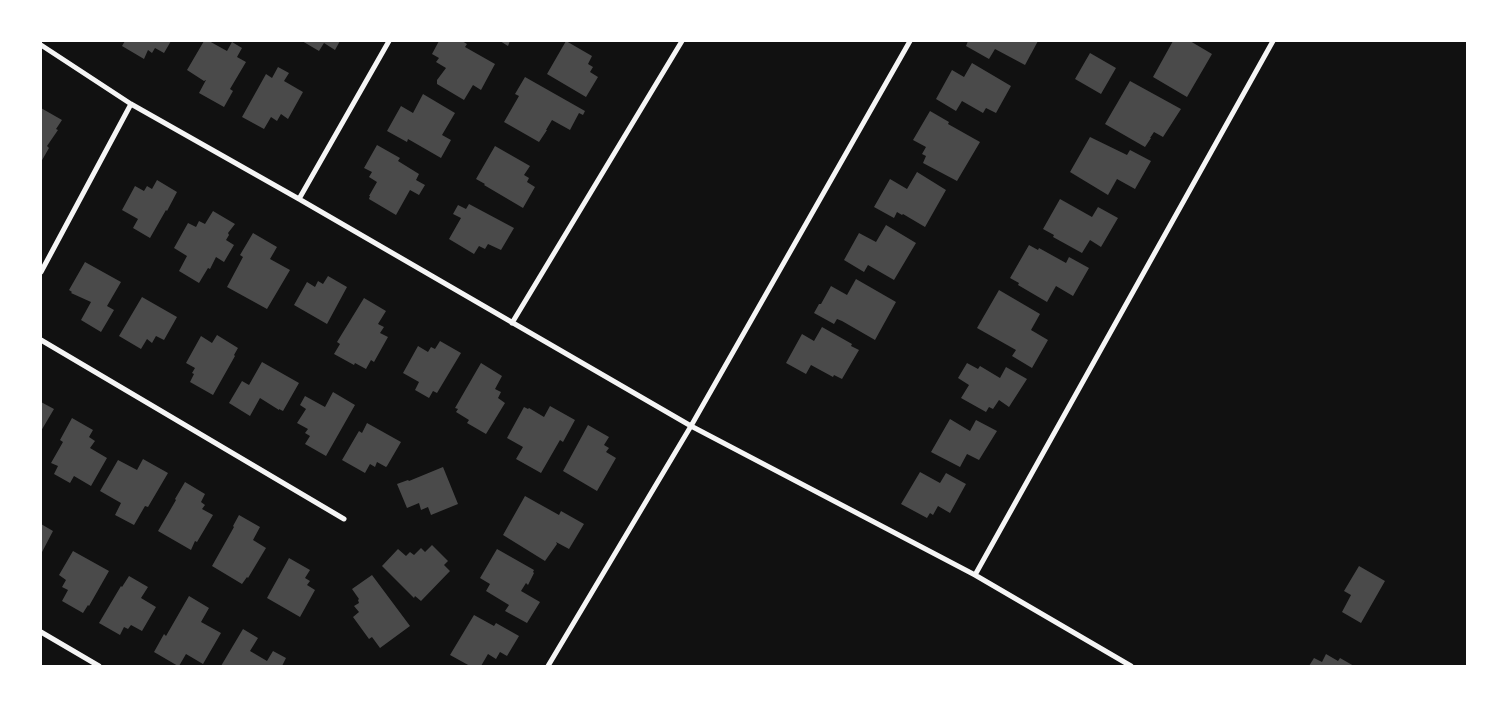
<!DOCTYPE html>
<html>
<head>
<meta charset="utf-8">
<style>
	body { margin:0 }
	#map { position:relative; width:1508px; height:707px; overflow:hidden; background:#111; font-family:Raleway,sans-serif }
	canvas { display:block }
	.frame { position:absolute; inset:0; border:42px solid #fff; pointer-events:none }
</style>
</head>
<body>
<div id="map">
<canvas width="1508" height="707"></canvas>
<div class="frame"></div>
</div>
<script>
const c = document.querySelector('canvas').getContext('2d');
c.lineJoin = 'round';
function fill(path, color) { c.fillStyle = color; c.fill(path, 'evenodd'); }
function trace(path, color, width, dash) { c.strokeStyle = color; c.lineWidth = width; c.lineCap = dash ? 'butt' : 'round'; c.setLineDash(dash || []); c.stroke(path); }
const building = new Path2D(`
	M125,41H171L164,53L155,48L152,53L148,50L144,59L122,46Z
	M204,41H209L227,51L232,42L242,48L237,57L246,62L230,89L233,91L224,107L199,93L206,80L204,81L187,70Z
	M302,41H340L335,50L324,43L319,51Z
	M439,41H462L467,44L465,47L495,64L481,90L473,85L464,100L437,84V80L446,68L436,62L439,58L432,54Z
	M500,41H510L508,46Z
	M566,41L592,56L588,64L593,67L590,72L598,77L586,97L547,74Z
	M968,41H1038L1025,65L995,49L989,59L966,46Z
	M1173,41H1190L1212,54L1187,97L1153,77Z
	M1090,53L1116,68L1101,94L1075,79Z
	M972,63L1011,86L996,113L986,108L983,113L962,101L956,111L936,99L952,70L964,77Z
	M278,67L289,73L284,81L303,92L288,119L281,114L277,121L271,117L264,129L242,117L266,74L272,78Z
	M525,77L585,111L583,115L579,113L570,130L552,120L546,130H547L539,142L504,122L519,96L515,94Z
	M1130,81L1181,109L1163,137L1154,132L1150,138H1151L1145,147L1105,124Z
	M423,94L455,113L442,135L451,140L441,158L408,139L407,142L387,131L401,106L413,113Z
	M41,108L62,120L56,129L58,130L47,146L49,148L41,162Z
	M930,111L949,122L948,124L980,142L957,181L923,163L926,156L922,154L926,147L913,140Z
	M1090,137L1127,155L1130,150L1151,161L1135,189L1117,179L1108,195L1070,172Z
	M377,145L400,158L398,161L419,174L416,180L425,185L419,195L410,190L396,215L369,199L370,196H369L377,182L369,177L372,172L364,168Z
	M495,146L530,166L524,175L529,178L527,182L535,187L523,208L484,185L485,184L476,179Z
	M917,172L946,190L925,227L903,214L902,215L897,212L894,218L874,207L890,179L907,189Z
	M157,180L177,192L167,211L166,210L150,238L133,228L138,219L122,210L135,186L144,191L147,186L152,189Z
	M1060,199L1092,217L1098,207L1118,218L1101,247L1090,240L1082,253L1053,237L1054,235L1043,229Z
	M469,204L514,228L501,250L488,244L485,249L479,246L474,254L449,239L461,218L453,214L458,205L466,209Z
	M213,211L235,224L228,233L229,235L226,240L234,245L224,262L216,257L210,269L208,268L199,283L179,271L187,256L174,248L188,223L196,227L199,221L205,224Z
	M886,225L916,243L894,280L868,265L864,272L844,260L859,233L876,242Z
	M253,233L277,247L270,259L290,270L267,309L227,287L243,257L240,255Z
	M1029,245L1038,250L1039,248L1066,263L1069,257L1089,268L1073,296L1056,286L1047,302L1018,285L1019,283L1010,278Z
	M85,262L121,282L107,306L114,310L101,332L81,320L91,302L71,293L72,292L69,290Z
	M328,276L347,287L327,324L294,305L307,282L315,287L318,281L323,284Z
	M856,279L896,302L875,340L842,321L837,319L834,324L814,313L819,304H821L831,286L847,295Z
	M999,290L1040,314L1031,330L1048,340L1032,368L1012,356L1016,350L977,328Z
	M142,297L177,317L164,340L156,336L152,343L147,339L141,349L119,336Z
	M364,298L386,311L378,324L384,327L380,333L388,337L374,362L371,360L366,369L355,363L354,365L334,354L340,344L337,342Z
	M822,327L852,344L851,346L859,350L842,379L834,375L833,377L811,365L806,374L786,363L802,334L814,341Z
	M217,335L238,348L234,355L235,356L213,395L190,382L194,374L192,373L195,368L186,363L201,336L212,343Z
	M440,341L461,353L437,393L433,391L429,398L415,390L419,382L403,373L418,346L428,352L431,347L435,349Z
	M262,362L299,383L283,411L279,409V410L260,398L250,416L229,403L242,381L249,385Z
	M481,363L502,376L495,389L501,392L498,398L505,403L486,434L467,423L469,420L456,412L458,409L455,408Z
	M967,363L978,369L980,366L1000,378L1006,367L1027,379L1009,407L999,400L993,409L989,407L986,412L961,398L969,385L958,378Z
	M333,392L355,405L326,456L305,444L310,436L305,433L308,429L297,423L306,409L300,405L305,396L325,407Z
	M41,402L54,409L41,431Z
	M550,406L575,420L563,442L560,440L541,473L516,459L523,447L507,438L524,407L528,409L529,408L544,417Z
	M72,418L93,430L89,437L95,441L90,448L107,458L91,486L74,476L70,483L54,474L58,466L51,463L63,442L60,440Z
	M950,419L970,431L976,420L997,431L979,460L967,454L960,467L931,452Z
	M367,423L401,442L387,466L386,467L377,462L375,467L370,464L365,473L342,460L359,431L362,433Z
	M588,425L609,437L604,445L609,448L606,452L616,458L597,491L563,471Z
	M143,459L168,473L148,507L145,506L134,525L115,515L121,503L100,491L118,460L137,470Z
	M443,467L458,504L431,515L428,507L421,510L419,503L407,508L397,484L408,480L409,481Z
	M920,472L940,483L946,473L966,484L950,513L938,506L933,515L930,513L927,518L901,504Z
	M185,482L205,494L201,502L205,505L202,509L213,515L197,542L195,541L191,550L158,531L176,500L175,499Z
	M525,496L559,515L561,511L584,524L569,549L556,542L557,544L545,561L503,535Z
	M239,515L260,527L253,540L266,548L248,578L247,577L242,584L212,566L234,527L233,526Z
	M41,524L53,531L41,554Z
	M432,545L448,561L444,565L450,571L421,601L415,596L414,598L382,566L398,549L406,556L410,552L414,555L421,548L425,552Z
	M497,549L534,570L533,572L534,573L528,585L526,583L521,591L540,602L527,623L505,611L509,605L486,591L490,584L480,578Z
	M73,551L109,571L89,606L88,605L83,613L62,601L68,590L62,587L66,580L59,575Z
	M289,558L310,570L305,578L310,581L307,585L315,590L300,617L267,598Z
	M1359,566L1385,581L1361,623L1342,612L1351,595L1344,591Z
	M372,575L410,626L380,648L372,637L369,639L353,617L359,612L354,606L359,603L358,600L359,599L352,589Z
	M129,576L148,587L141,598L156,607L142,631L131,625L128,629L124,627L120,635L99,623L121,586L122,587Z
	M189,596L209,608L201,622L221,633L203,664L186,654L179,666H178L154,652L164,634L166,636Z
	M474,615L494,626L496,623L519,636L507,656L500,652L496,659L488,654L481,666H470L450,655Z
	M243,629L258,638L250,651L267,661L273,651L286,658L282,666H221Z
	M1326,654L1338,661L1340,658L1354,666H1309L1314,658L1322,662Z`);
const minor = new Path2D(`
	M41,45L131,104L299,199L691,426L975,575L1131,666
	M299,199L389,41
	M41,272L131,104
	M512,323L682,41
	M41,340L344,519
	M975,575L1273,41
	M41,632L99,666
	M548,666L691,426L910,41`);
fill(building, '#4a4a4a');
trace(minor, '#f5f5f5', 5);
</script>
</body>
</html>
